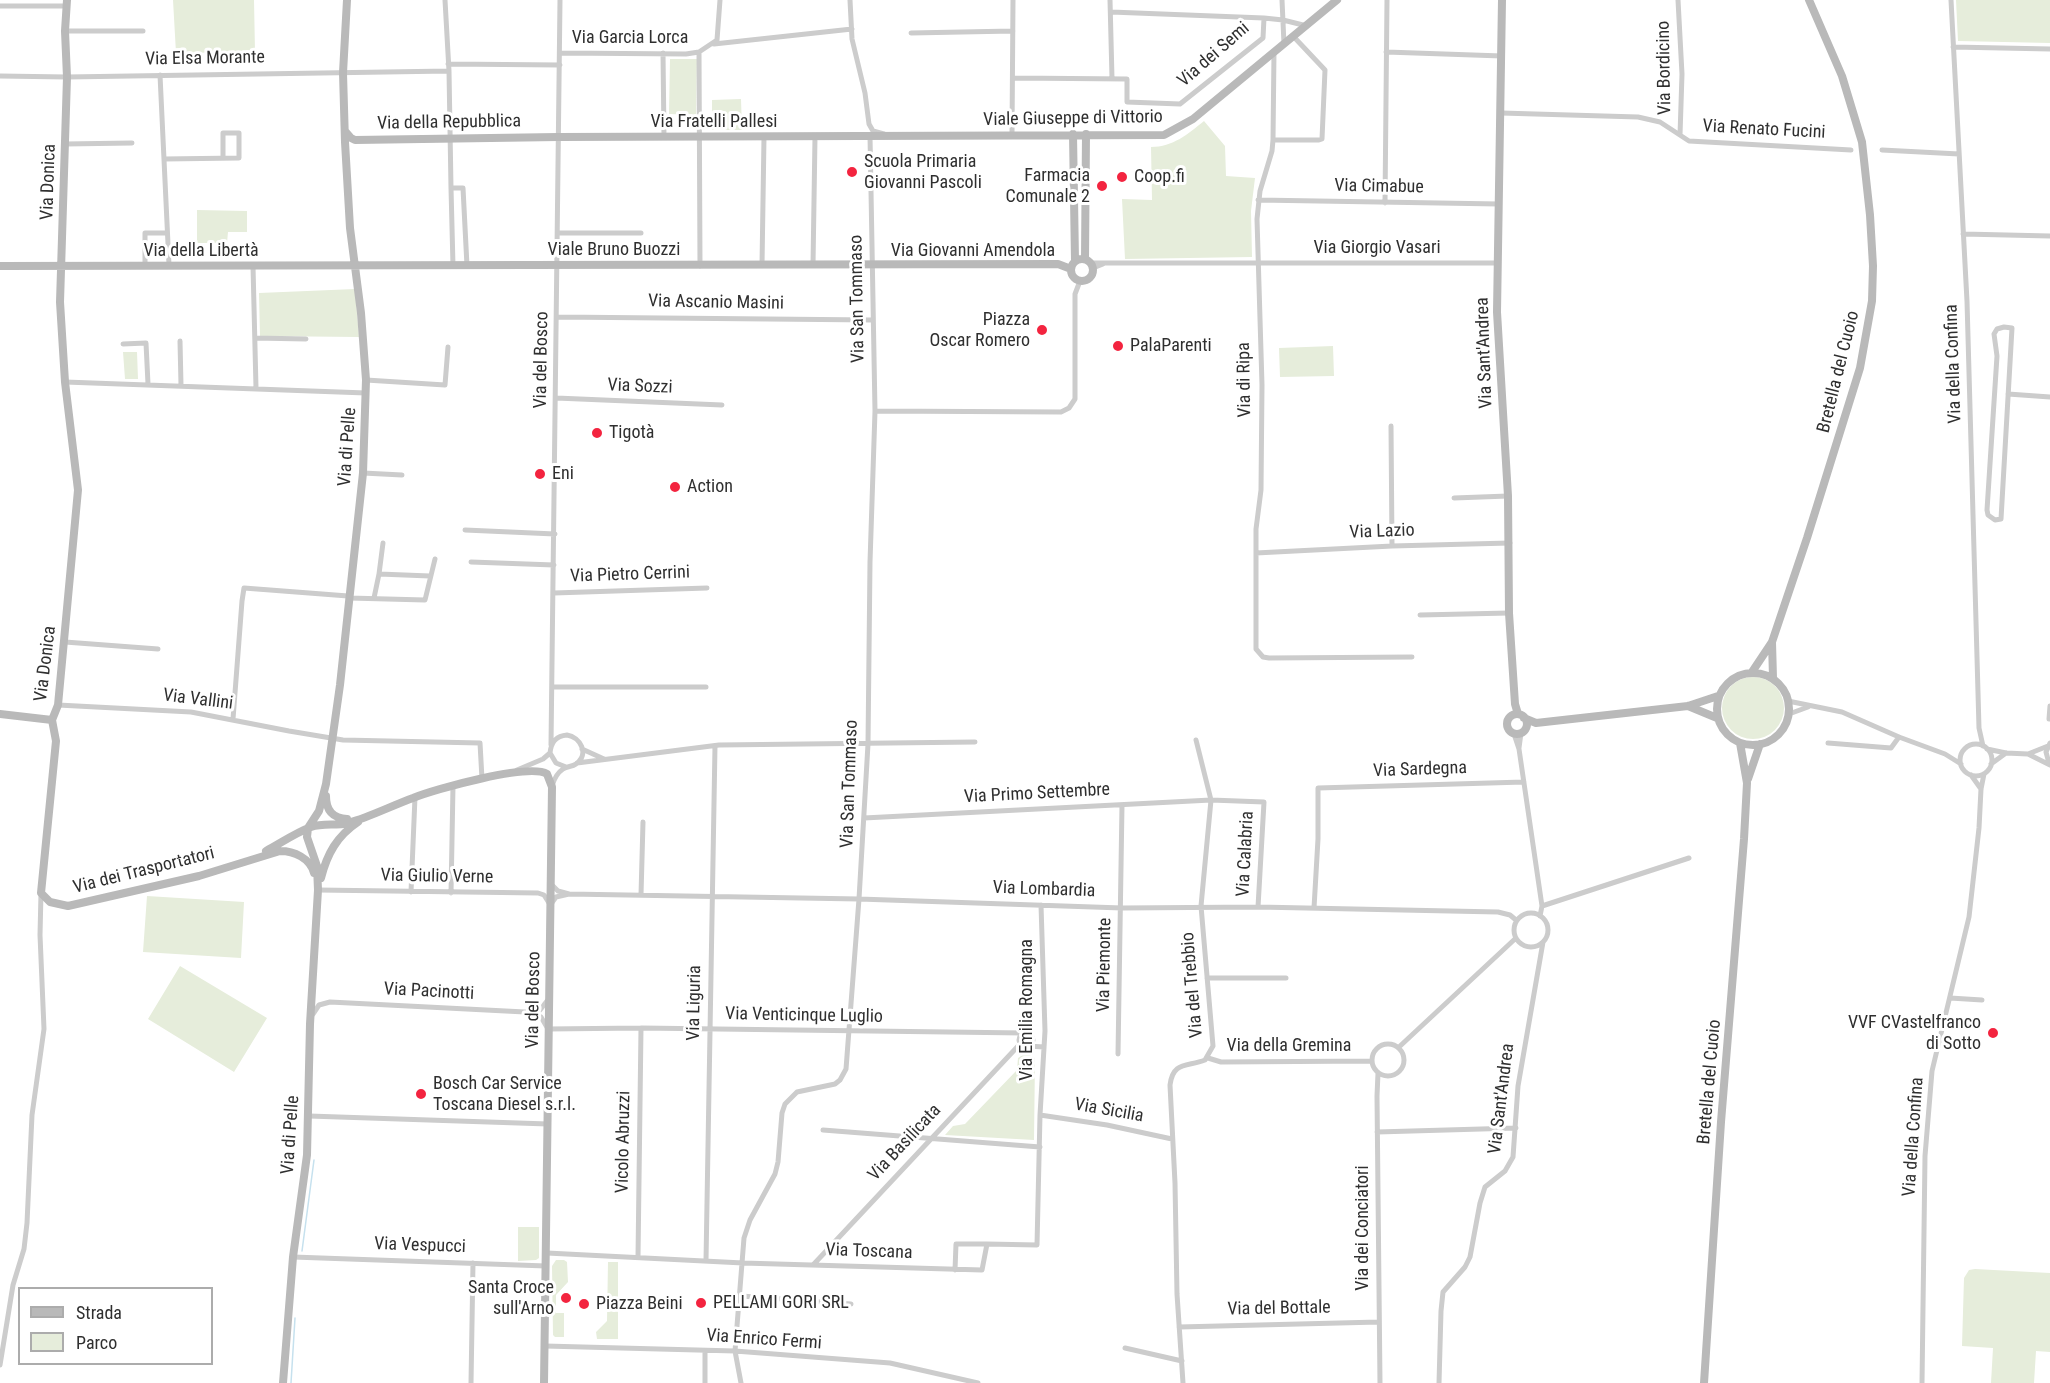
<!DOCTYPE html>
<html>
<head>
<meta charset="utf-8">
<style>
	body { margin:0 }
	#map { position:relative; width:2050px; height:1383px; overflow:hidden; background:#fff; font-family:"Roboto Condensed",sans-serif }
	canvas { display:block }
	.legend { position:absolute; left:18px; top:1287px; width:195px; height:78px; box-sizing:border-box; background:#fff; border:2px solid #acacac; margin:0; padding:8px 10px; list-style:none; font-size:18px; color:#2f2f2f }
	.legend li { display:flex; align-items:center; gap:12px; height:30px }
	.legend b { width:30px; border:2px solid #acacac }
</style>
</head>
<body>
<div id="map">
<canvas width="2050" height="1383"></canvas>
<ul class="legend">
<li><b style="height:8px;background:#b9b9b9"></b>Strada</li>
<li><b style="height:16px;background:#e6eddb"></b>Parco</li>
</ul>
</div>
<script>
const c = document.querySelector('canvas').getContext('2d');
c.lineJoin = 'round';
function fill(path, color) { c.fillStyle = color; c.fill(path, 'evenodd'); }
function trace(path, color, width, dash) { c.strokeStyle = color; c.lineWidth = width; c.lineCap = dash ? 'butt' : 'round'; c.setLineDash(dash || []); c.stroke(path); }
function write(font, color, halo, rows, align = 'center') {
  c.font = font + ' "Roboto Condensed",sans-serif'; c.lineWidth = 6; c.setLineDash([]); c.textBaseline = 'middle'; c.strokeStyle = halo; c.fillStyle = color; for (const [text, x, y, turn = 0] of rows) {
    c.save(); c.translate(x, y); c.rotate((+turn || 0) * Math.PI / 180); c.textAlign = isNaN(turn) ? turn : align; if (halo) c.strokeText(text, 0, 0); c.fillText(text, 0, 0); c.restore();
  }
}
const green = new Path2D(`
	M173,0H254L255,52L176,53Z
	M1956,0H2050V43L1958,41Z
	M670,59H697L696,115L669,114Z
	M741,99L742,130H712V100Z
	M1204,121L1225,146L1226,176L1255,178L1251,211L1252,257L1125,259L1122,199L1152,200L1151,147C1173,147 1188,134 1204,121Z
	M197,210L247,211V232H228L227,243H197Z
	M355,289L359,337L260,336L259,293Z
	M1333,346L1334,376L1280,377L1279,348Z
	M123,352H137L138,379H125Z
	M1722 708a31 31 0 1 1 62 0a31 31 0 1 1-62 0Z
	M147,896L244,902L241,958L143,952Z
	M180,966L267,1018L234,1072L148,1019Z
	M1026,1053L1035,1058L1034,1140L945,1135L953,1126L965,1124L1017,1070L1018,1058Z
	M518,1227H539V1258L536,1260L518,1261Z
	M556,1260H564L567,1262L568,1282L556,1295V1313H564V1337H555L553,1335L552,1266Z
	M608,1262H618V1339H597L596,1332L607,1321Z
	M1975,1269L2050,1273V1352L2036,1351L2034,1383H1991L1993,1348L1962,1346L1964,1278L1969,1270Z`);
const stream = new Path2D(`
	M302,1251L314,1160
	M291,1383L295,1318`);
const street = new Path2D(`
	M445,0L449,71L451,188
	M850,0L852,39L865,93L869,124L873,131L884,134
	M1110,0L1112,78
	M1282,0L1284,44
	M1678,0L1682,74L1680,135
	M1951,0L1967,301L1979,728L1983,746
	M0,6H66
	M1111,12L1264,18L1283,20L1307,26
	M65,31H143
	M911,33L1013,31
	M714,44L852,29
	M1953,47L2050,49
	M699,52L700,266
	M1274,52L1273,140L1272,151L1260,191L1257,219L1262,385L1261,490L1256,529V649L1263,657L1269,658L1412,657
	M1386,52L1502,56
	M560,53L686,54L699,52L717,40L720,0
	M663,53L664,137
	M448,64L560,65
	M160,75L169,265
	M0,76L67,77L449,71
	M1014,78L1127,79V102L1180,104L1263,38L1264,18
	M1501,113L1638,117L1660,122L1689,141L1851,150
	M1012,134L1013,0
	M1273,140H1319L1322,139L1325,70L1293,36
	M65,144L132,143
	M1882,150L1959,154
	M164,159L239,158V133H223V158
	M1258,200L1499,204
	M1385,203L1387,0
	M559,233H641
	M1963,234L2050,236
	M1091,263H1497
	M145,265V233H167
	M762,265L764,137
	M813,265L815,137
	M253,266L256,388
	M453,266L451,188H463L467,266
	M1093,268L1103,264
	M558,317L873,320
	M2004,327L2012,328L2001,519L1995,520L1988,515L1987,510L1997,356L1994,334L1997,329Z
	M255,338L306,339
	M180,341L181,385
	M123,344L146,343L148,384
	M366,380L445,385L448,347
	M65,382L366,393
	M2008,394L2050,397
	M556,398L722,405
	M875,411L1061,412L1069,408L1075,399V294L1080,281
	M1391,426L1392,546
	M363,473L402,475
	M1454,498L1508,496
	M465,530L555,534
	M1256,553L1392,546L1510,543
	M471,562L554,565
	M379,574L383,543
	M554,593L707,588
	M349,598L425,600L435,559
	M374,598L379,574L430,576
	M1420,615L1509,613
	M65,642L158,649
	M553,687H706
	M1788,701L1842,712L1899,737L1945,754L1961,764
	M58,705L191,712L289,731L343,740L480,743L482,779
	M1789,714L1808,707
	M233,719L242,601L244,588L348,596
	M2049,719L2050,706
	M1514,734L1519,749L1542,906L1540,916
	M1828,743L1891,748L1899,737
	M1960 760a16 16 0 1 1 32 0a16 16 0 1 1-32 0Z
	M551,745L560,0
	M1519,748L1521,733
	M582,749L604,759
	M1987,749L2006,753L2028,754L2050,765
	M2028,754L2048,746
	M577,763L719,745L975,742
	M2049,763L2046,752L2050,743
	M1991,764L2006,753
	M517,770L543,759L550,753
	M1971,775L1981,789
	M552,786C554,779 557,773 563,769C567,766 572,767 576,764C590,754 580,737 567,735C555,736 551,743 550,753L556,763L566,767
	M864,818L1211,800L1264,802L1258,907
	M318,890L538,893L544,895L549,903
	M411,892L415,797
	M451,893L453,786
	M569,894L859,899L1122,908L1258,907L1498,912L1510,915L1516,920
	M641,895L643,822
	M551,904L556,897L569,894L558,891L551,884
	M1542,906L1689,858
	M1314,908L1318,839V788L1524,782
	M1514 930a17 17 0 1 1 34 0a17 17 0 1 1-34 0Z
	M1207,978H1286
	M1950,998L1982,1000
	M525,1012L541,1017L548,1029L641,1028L1024,1033
	M313,1014L319,1005L330,1002L525,1012L540,1010L547,1001
	M1019 1040a7 7 0 1 1 14 0a7 7 0 1 1-14 0Z
	M1372 1060a16 16 0 1 1 32 0a16 16 0 1 1-32 0Z
	M1028,1046L1044,1047
	M1399,1047L1516,938
	M1118,1054L1122,805
	M1208,1058L1221,1062L1372,1061
	M1378,1073L1377,1096L1380,1383
	M1040,1115L1107,1125L1172,1139
	M309,1116L548,1124
	M823,1130L1040,1147
	M1377,1132L1516,1128
	M547,1253L743,1263L982,1270L987,1244L1037,1245L1040,1115L1045,1031L1041,905
	M293,1257L546,1266
	M638,1257L641,1028
	M706,1261L715,746
	M813,1265L1020,1044
	M955,1270L956,1244H987
	M741,1296L851,1304
	M1179,1327L1379,1322
	M545,1346L735,1351L890,1363L978,1383
	M1125,1348L1182,1361
	M0,1365L13,1285L24,1249L27,1223L32,1115L44,1029L40,935L41,893
	M471,1383L473,1263
	M705,1383V1351
	M741,1383L735,1351L744,1238L750,1220L775,1174L778,1162L782,1113L785,1104L797,1092L835,1084L840,1080L846,1069L859,899L868,744L870,562L875,411L870,136
	M1183,1383L1177,1294L1175,1183L1170,1085C1173,1061 1187,1067 1205,1060L1213,1046L1201,906L1211,800L1196,740
	M1439,1383L1441,1311L1443,1292L1465,1267L1470,1257L1480,1203L1485,1187L1505,1171L1513,1157L1518,1086L1543,942
	M1922,1383L1925,1156L1932,1071L1969,917L1979,828L1981,789L1984,774`);
const secondary = new Path2D(`
	M67,0L65,31L67,77L60,302L65,382L78,490L58,705L52,720L56,741L41,893L50,902L68,906L199,876L280,851C294,851 310,858 314,873
	M1502,0L1497,312L1508,496L1509,613L1515,704L1518,714
	M345,131L351,138L355,140L558,137L1164,135L1193,119L1337,0
	M1073,134L1075,261
	M1071 270a11 11 0 1 1 22 0a11 11 0 1 1-22 0Z
	M1085,259L1086,134
	M0,266L1058,264L1071,269
	M1772,642L1773,678
	M1752,672L1772,642L1807,538L1860,368L1872,301L1873,266L1870,215L1862,142L1842,76L1809,0
	M1717 709a36 36 0 1 1 72 0a36 36 0 1 1-72 0Z
	M1688,706L1717,718
	M1507 724a10 10 0 1 1 20 0a10 10 0 1 1-20 0Z
	M0,714L52,720
	M1524,718L1536,723L1688,706L1718,696
	M1748,779L1760,744
	M326,796C326,811 333,818 347,819
	M266,851C281,843 295,833 311,827C323,823 336,826 348,823C370,817 391,806 413,798C435,789 529,763 547,774L552,787L544,1383
	M321,878C327,854 337,836 358,822
	M283,1383L293,1257L307,1155L310,1024L318,890L317,866L307,837L308,828L319,811L326,784L340,685L363,473L366,380L361,313L350,228L345,142L343,73L347,0
	M1704,1383L1721,1122L1744,839L1747,783L1740,743`);
const markers = [
	[852,172,6,"#f3243f"],
	[1122,177,6,"#f3243f"],
	[1102,186,6,"#f3243f"],
	[1042,330,6,"#f3243f"],
	[1118,346,6,"#f3243f"],
	[597,433,6,"#f3243f"],
	[540,474,6,"#f3243f"],
	[675,487,6,"#f3243f"],
	[1993,1033,6,"#f3243f"],
	[421,1094,6,"#f3243f"],
	[566,1298,6,"#f3243f"],
	[701,1303,6,"#f3243f"],
	[584,1304,6,"#f3243f"]
];
const streetNames = [
	["Via Garcia Lorca",630,38],
	["Via dei Semi",1214,55,-41],
	["Via Elsa Morante",205,59,-1],
	["Via Bordicino",1665,68,-91],
	["Viale Giuseppe di Vittorio",1073,119,-1],
	["Via Fratelli Pallesi",714,122],
	["Via della Repubblica",449,123,-1],
	["Via Renato Fucini",1764,130,3],
	["Via Donica",49,182,-88],
	["Via Cimabue",1379,187,1],
	["Via Giorgio Vasari",1377,248],
	["Viale Bruno Buozzi",614,250],
	["Via della Libertà",201,251],
	["Via Giovanni Amendola",973,251],
	["Via San Tommaso",858,299,-91],
	["Via Ascanio Masini",716,303,1],
	["Via Sant'Andrea",1485,353,-92],
	["Via del Bosco",542,360,-89],
	["Via della Confina",1954,364,-92],
	["Bretella del Cuoio",1839,372,-76],
	["Via di Ripa",1245,380,-91],
	["Via Sozzi",640,387,2],
	["Via di Pelle",348,447,-86],
	["Via Lazio",1382,532,-2],
	["Via Pietro Cerrini",630,575,-2],
	["Via Donica",46,664,-83],
	["Via Vallini",198,700,7],
	["Via Sardegna",1420,770,-2],
	["Via San Tommaso",850,784,-88],
	["Via Primo Settembre",1037,794,-3],
	["Via Calabria",1246,854,-87],
	["Via dei Trasportatori",144,871,-14],
	["Via Giulio Verne",437,877,1],
	["Via Lombardia",1044,890,2],
	["Via Piemonte",1105,965,-89],
	["Via del Trebbio",1193,985,-95],
	["Via Pacinotti",429,992,3],
	["Via del Bosco",534,1000,-89],
	["Via Liguria",695,1003,-89],
	["Via Emilia Romagna",1027,1010,-90],
	["Via Venticinque Luglio",804,1016,1],
	["Via della Gremina",1289,1046],
	["Bretella del Cuoio",1710,1082,-85],
	["Via Sant'Andrea",1502,1099,-83],
	["Via Sicilia",1109,1111,10],
	["Via di Pelle",291,1135,-86],
	["Via della Confina",1914,1137,-86],
	["Vicolo Abruzzi",624,1142,-89],
	["Via Basilicata",905,1143,-47],
	["Via dei Conciatori",1363,1228,-90],
	["Via Vespucci",420,1246,2],
	["Via Toscana",869,1252,2],
	["Via del Bottale",1279,1309,-1],
	["Via Enrico Fermi",764,1340,4]
];
const poiNames = [
	["Scuola Primaria",864,162],
	["Giovanni Pascoli",864,183],
	["Farmacia",1090,176,"right"],
	["Comunale 2",1090,197,"right"],
	["Coop.fi",1134,177],
	["Piazza",1030,320,"right"],
	["Oscar Romero",1030,341,"right"],
	["PalaParenti",1130,346],
	["Tigotà",609,433],
	["Eni",552,474],
	["Action",687,487],
	["VVF CVastelfranco",1981,1023,"right"],
	["di Sotto",1981,1044,"right"],
	["Bosch Car Service",433,1084],
	["Toscana Diesel s.r.l.",433,1105],
	["Santa Croce",554,1288,"right"],
	["sull'Arno",554,1309,"right"],
	["PELLAMI GORI SRL",713,1303],
	["Piazza Beini",596,1304]
];
fill(green, '#e6eddb');
trace(stream, '#c6e1ee', 1.5);
trace(street, '#ccc', 5);
trace(secondary, '#b9b9b9', 8);
for (const [x, y, r, color] of markers) { const dot = new Path2D(); dot.arc(x, y, r, 0, 2 * Math.PI); c.fillStyle = color; c.fill(dot); trace(dot, '#fff', 2); }
write('18px', '#2f2f2f', '#fff', streetNames);
write('18px', '#2f2f2f', '#fff', poiNames, 'left');
</script>
</body>
</html>
